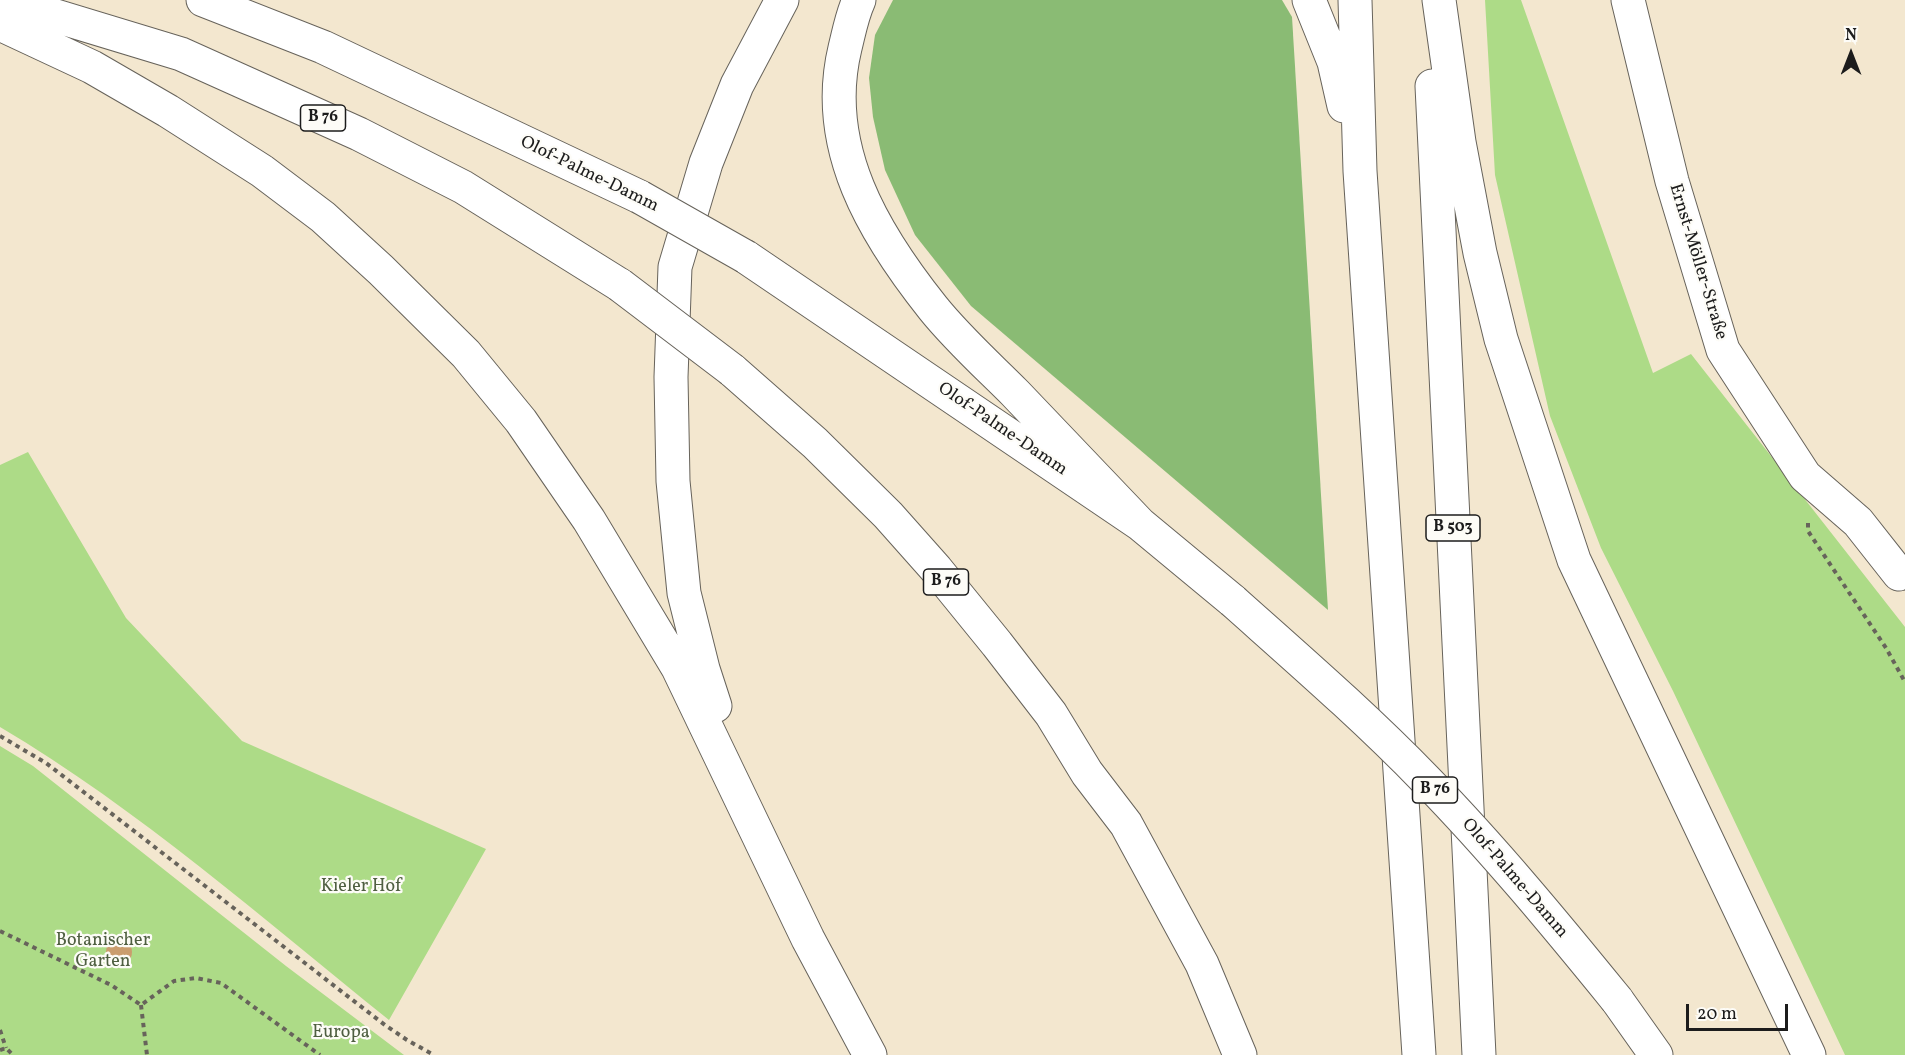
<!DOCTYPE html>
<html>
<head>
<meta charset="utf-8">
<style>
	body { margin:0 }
	#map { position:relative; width:1905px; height:1055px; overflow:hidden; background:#f3e7cf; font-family:Vollkorn,serif }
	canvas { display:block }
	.north { position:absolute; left:1821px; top:24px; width:60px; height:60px; -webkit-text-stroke:4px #fdfcf7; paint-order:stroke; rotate:0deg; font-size:16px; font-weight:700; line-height:24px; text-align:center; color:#1c1c1c }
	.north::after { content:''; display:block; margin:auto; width:21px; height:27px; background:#1c1c1c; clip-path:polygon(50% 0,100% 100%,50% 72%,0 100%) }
	.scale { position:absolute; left:1686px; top:1004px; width:102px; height:27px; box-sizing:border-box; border:3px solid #1c1c1c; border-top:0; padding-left:8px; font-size:18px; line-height:21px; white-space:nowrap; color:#1c1c1c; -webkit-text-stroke:4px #fdfcf7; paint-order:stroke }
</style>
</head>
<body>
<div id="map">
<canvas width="1905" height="1055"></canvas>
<div class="north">N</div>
<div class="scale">20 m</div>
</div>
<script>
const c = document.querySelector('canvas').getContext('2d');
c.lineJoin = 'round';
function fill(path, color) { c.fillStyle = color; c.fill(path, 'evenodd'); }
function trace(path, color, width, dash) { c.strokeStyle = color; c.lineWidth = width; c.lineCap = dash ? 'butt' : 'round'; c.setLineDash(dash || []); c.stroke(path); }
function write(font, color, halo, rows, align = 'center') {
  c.font = font + ' Vollkorn,serif'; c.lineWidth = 4.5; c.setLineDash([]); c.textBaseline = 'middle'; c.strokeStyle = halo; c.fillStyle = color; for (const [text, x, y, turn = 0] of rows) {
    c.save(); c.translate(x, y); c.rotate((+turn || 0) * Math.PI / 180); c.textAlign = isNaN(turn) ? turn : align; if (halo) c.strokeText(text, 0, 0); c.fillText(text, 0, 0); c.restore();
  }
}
const green = new Path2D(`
	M1485,0H1521L1653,373L1691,354L1905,627V1055H1845L1673,691L1601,548L1550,416L1495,175Z
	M28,452L126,618L242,741L486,849L389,1020C263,919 140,810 0,727V465Z
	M0,746L33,766L286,966L404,1055H0Z`);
const forest = new Path2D(`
	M893,0H1282L1292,17L1328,610L971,306L915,235L885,170L873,117L869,78L875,35Z`);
const building = new Path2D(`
	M106 952a13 13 0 1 1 26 0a13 13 0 1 1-26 0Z`);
const path = new Path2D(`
	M1808,523V531L1886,648L1905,682
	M0,736L46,763L385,1025L407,1040L434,1055
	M0,931L111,985L141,1005L174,981L196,978L221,983L320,1055
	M141,1005L147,1055
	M0,1030L6,1048
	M0,1050L6,1048L13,1055`);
const minor = new Path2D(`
	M1628,0L1672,181L1723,350L1805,476L1858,522L1899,574`);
const highway = new Path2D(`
	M3,0L181,54L359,134L463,187L620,285
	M203,0L323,47L640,197
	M859,0C852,15 849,32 845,48C821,147 874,234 933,308C957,338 988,366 1015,393C1057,437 1099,481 1140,524
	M1309,0L1334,62L1344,106
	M1355,0L1360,171L1419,1055
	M1439,0L1459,142L1480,253L1501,339L1574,560L1809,1055
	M0,24L92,67L168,111L262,171L323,217L381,270L466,354L521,421L589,520L678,668L808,939L870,1055
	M1432,86L1479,1055
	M746,257L1140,524L1233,601
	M732,370L815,443L888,515L936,569L997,644L1051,714L1087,773L1126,824L1202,964L1240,1055
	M715,706L703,669L684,593L673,481L671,377L675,267L706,163L737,85L782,0
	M1617,1000L1656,1055`);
const highwayBridge = new Path2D(`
	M640,197L746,257
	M620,285L732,370
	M1233,601C1298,659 1365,717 1426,780C1494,850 1556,925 1617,1000`);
const shields = [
	[323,118,45],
	[1453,528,54],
	[946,582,45],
	[1435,790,45]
];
const shieldNames = [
	["B 76",323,118],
	["B 503",1453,528],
	["B 76",946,582],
	["B 76",1435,790]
];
const streetNames = [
	["Olof-Palme-Damm",589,175,26],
	["Ernst-Möller-Straße",1697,262,73],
	["Olof-Palme-Damm",1002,430,34],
	["Olof-Palme-Damm",1514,879,49]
];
const parkNames = [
	["Kieler Hof",361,888],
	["Botanischer",103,942],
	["Garten",103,963],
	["Europa",341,1034]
];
fill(green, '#addb87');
fill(forest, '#8abb74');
fill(building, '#ca9d6e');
trace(minor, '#67635b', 35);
trace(highway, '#67635b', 35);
trace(path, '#67635b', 4, [4.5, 4.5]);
trace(minor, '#fff', 33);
trace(highway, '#fff', 33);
trace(highwayBridge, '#67635b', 35, []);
trace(highwayBridge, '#fff', 33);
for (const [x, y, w] of shields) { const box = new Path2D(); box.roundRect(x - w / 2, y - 13, w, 26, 4.5); c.fillStyle = '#fdfcf7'; c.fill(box); trace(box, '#1c1c1c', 1.5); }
write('bold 16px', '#1c1c1c', null, shieldNames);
write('18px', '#1c1c1c', '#fdfcf7', streetNames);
write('18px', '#4f5f41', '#fdfcf7', parkNames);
</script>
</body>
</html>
